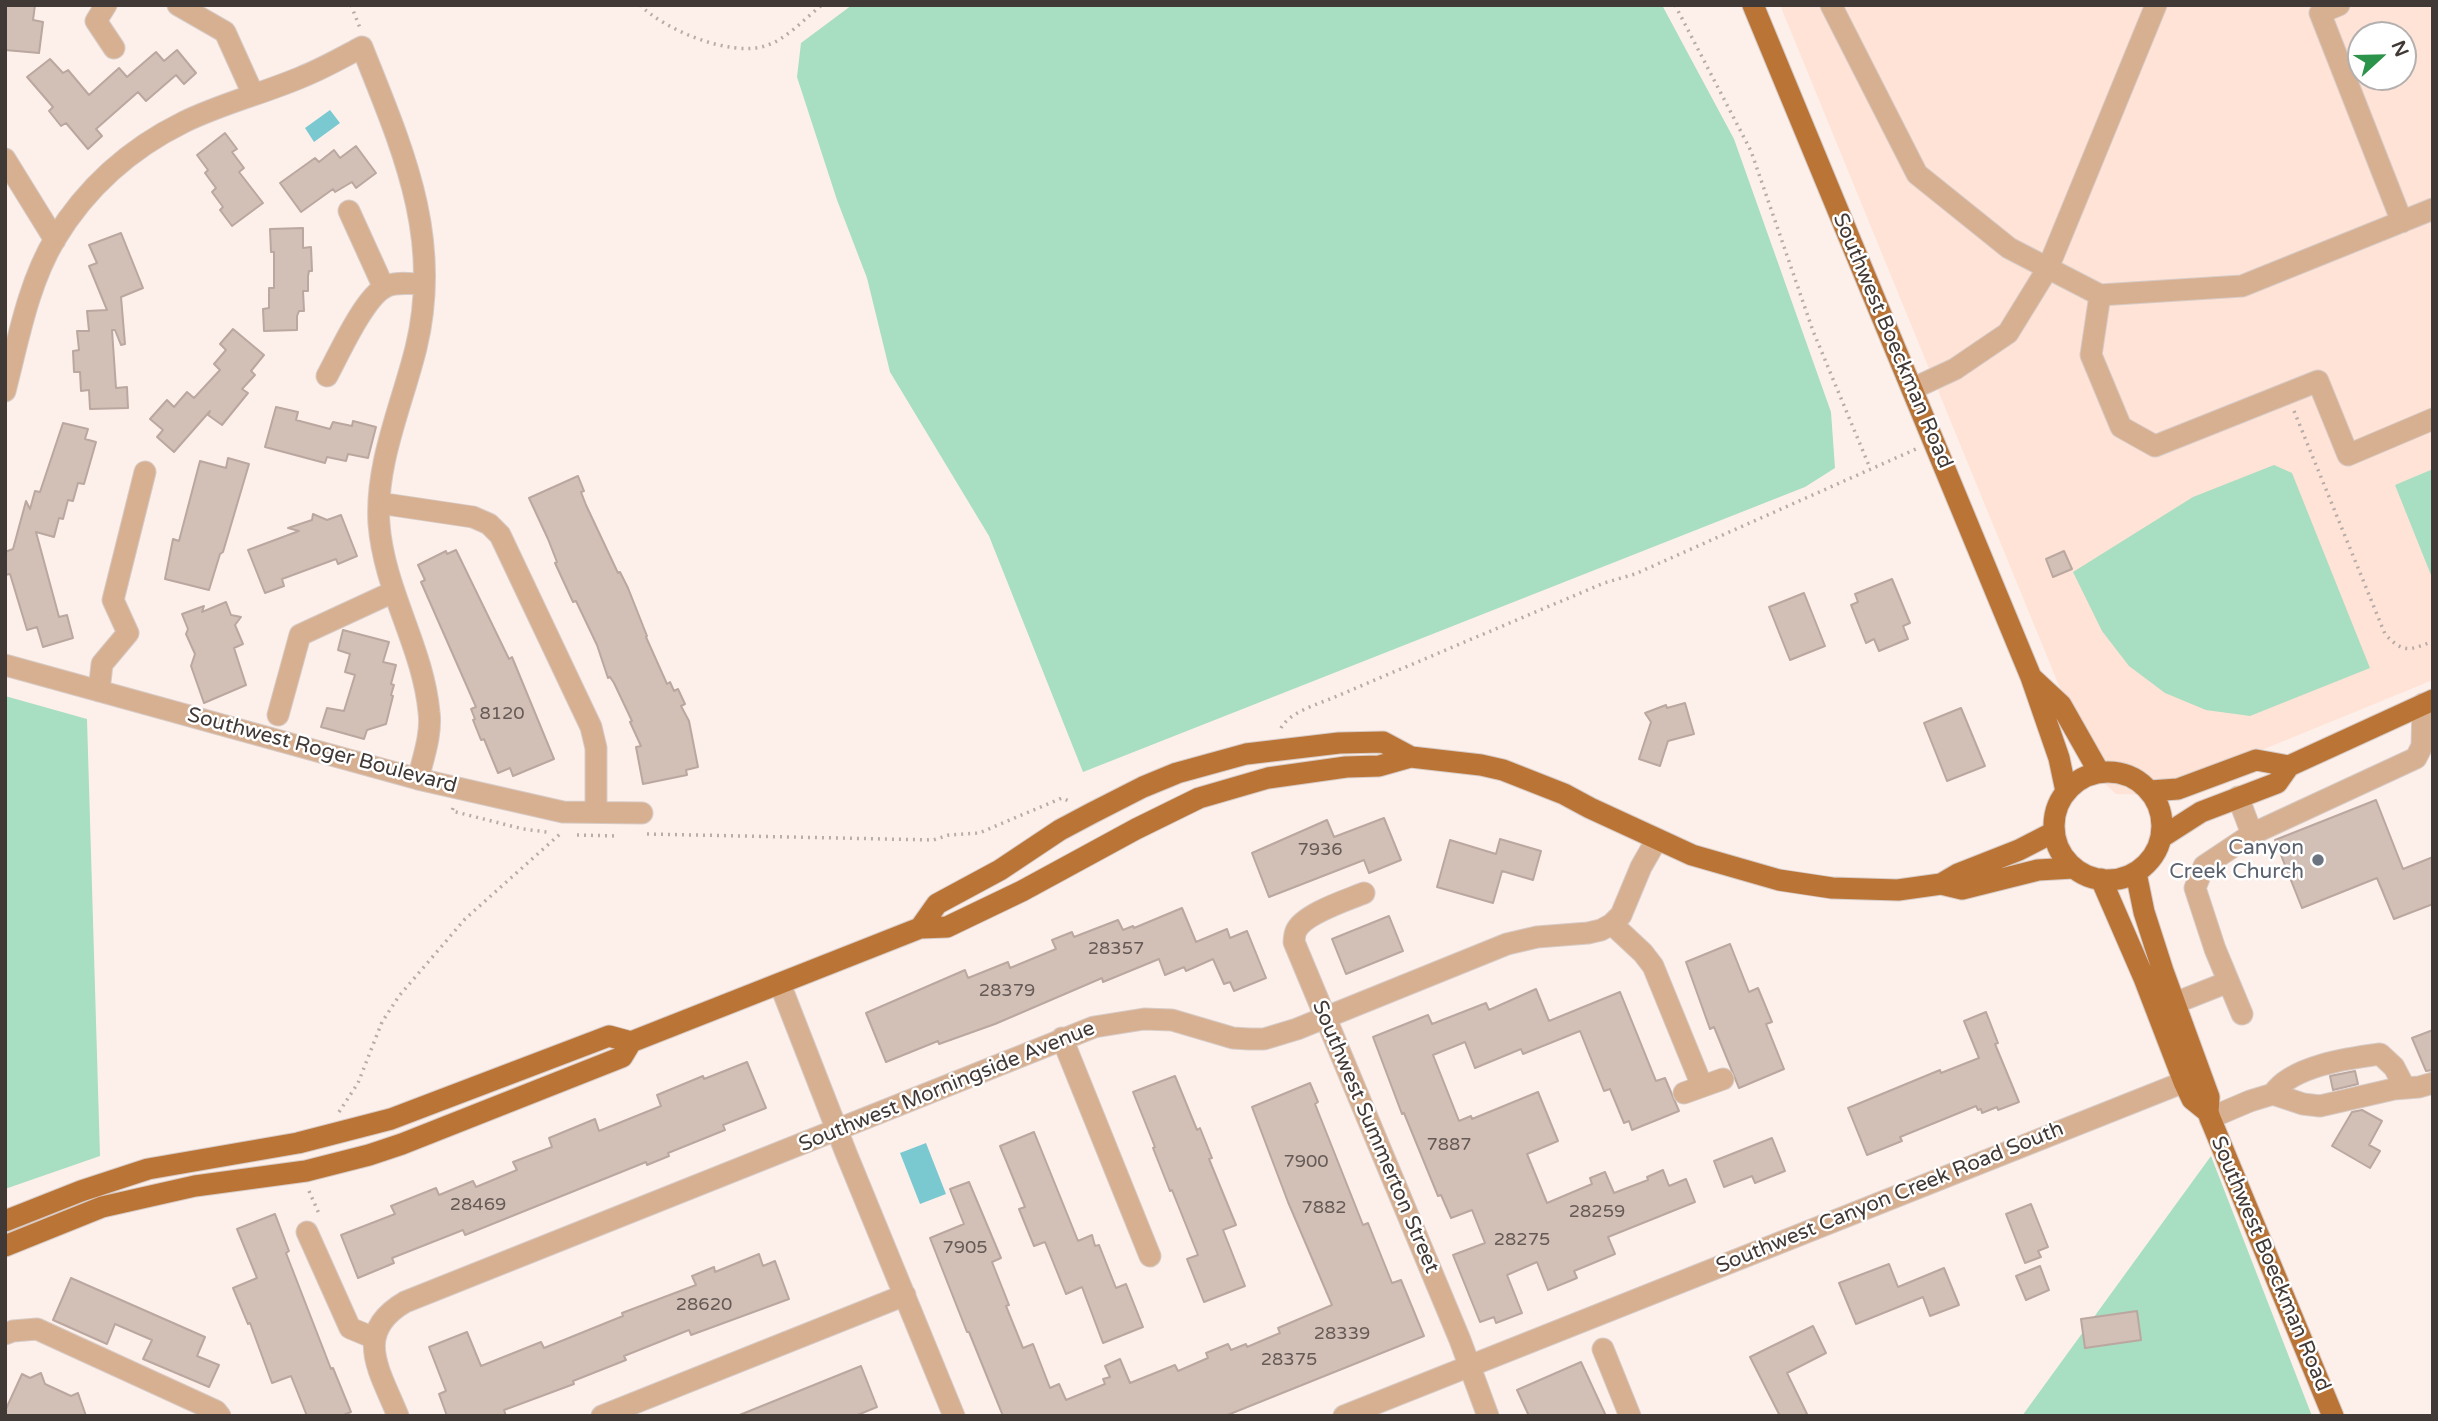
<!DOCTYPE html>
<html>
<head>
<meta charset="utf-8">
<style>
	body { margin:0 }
	#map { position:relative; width:2438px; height:1421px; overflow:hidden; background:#fdf0eb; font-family:"Varela Round",sans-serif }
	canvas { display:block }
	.frame { position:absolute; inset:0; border:7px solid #413936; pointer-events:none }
	.north { position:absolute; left:2347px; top:21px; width:70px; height:70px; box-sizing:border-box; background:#fff; border:2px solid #b3b0af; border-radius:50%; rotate:68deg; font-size:19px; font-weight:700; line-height:28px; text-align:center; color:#413936 }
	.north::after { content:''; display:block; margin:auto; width:24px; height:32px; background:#2c944a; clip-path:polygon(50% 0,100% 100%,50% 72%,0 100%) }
</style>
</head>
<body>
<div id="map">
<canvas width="2438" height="1421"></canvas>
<div class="frame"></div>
<div class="north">N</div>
</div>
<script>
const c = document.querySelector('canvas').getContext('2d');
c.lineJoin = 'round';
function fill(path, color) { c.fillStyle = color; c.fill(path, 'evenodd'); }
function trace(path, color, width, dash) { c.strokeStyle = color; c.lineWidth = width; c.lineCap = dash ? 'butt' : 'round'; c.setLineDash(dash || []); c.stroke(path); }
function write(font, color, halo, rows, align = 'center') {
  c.font = font + ' "Varela Round",sans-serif'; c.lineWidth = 5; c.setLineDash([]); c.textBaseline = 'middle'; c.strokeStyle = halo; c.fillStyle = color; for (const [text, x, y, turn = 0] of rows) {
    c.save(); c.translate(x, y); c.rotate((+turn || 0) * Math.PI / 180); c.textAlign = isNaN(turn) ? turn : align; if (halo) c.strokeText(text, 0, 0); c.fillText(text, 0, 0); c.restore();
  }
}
const built = new Path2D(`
	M1780,5H2433V680L2152,795L2116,794L2096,776ZM2361,35H2403V77H2361Z`);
const green = new Path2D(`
	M852,5H1662L1734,139L1831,412L1835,468L1805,487L1083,772L989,536L890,372L867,278L837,200L797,77L801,43Z
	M2274,465L2292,473L2370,668L2250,716L2206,710L2165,693L2129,666L2102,631L2073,572L2193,497Z
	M2433,469V580L2395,485Z
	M5,696L87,719L100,1156L5,1189Z
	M2211,1156L2312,1416H2022Z`);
const water = new Path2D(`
	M330,110L340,123L314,142L305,128Z
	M926,1143L946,1194L920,1204L900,1153Z`);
const building = new Path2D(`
	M5,5H35L33,20L43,22L39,53L5,50Z
	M177,50L196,73L184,84L176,75L146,101L138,92L96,129L102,136L88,149L66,123L61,126L49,111L53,107L27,77L50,59L63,73L68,70L89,95L119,68L127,77L156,52L164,61Z
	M225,133L237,149L232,152L244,168L239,172L263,203L232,226L220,210L223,207L212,192L216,188L205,173L208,170L197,155Z
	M356,146L376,173L356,188L352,182L335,192L333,189L301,212L280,183L315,158L319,162L334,150L340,158Z
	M303,228V248L311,247L312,271H309L308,276V291H303L304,311H299L297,316V330L264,331L263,309L269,308V288H274V252H271L270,229Z
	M121,233L143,288L121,297L125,344L121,345L115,330H112L116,388L127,387L128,408L90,409L89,390L81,391L80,372H74L73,351L79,350L77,331H89L87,311L107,310L89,266L97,263L89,245Z
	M233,329L264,355L251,371L255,375L242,389L248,393L222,425L208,415L210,411L174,452L157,437L163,430L150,419L167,400L174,407L187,392L194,398L220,370L214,364L226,350L220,344Z
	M276,407L298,412L296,420L330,429L333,422L352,426L353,421L376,427L368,458L348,454L346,461L327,457L325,463L265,447Z
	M63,423L88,429L85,439L96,442L84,484L78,483L73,501L68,500L63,519L59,518L54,537L36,532L59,617L67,615L73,638L43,647L37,627L27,630L10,574L5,575V552L13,549L26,501L30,509L35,491L40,492Z
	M228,458L249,464L223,552L220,554L209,590L165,579L173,539L179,541L200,461L226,468Z
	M578,476L584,491L581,492L586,505L618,573L620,572L628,588L647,636L646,637L667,684L670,682L674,691L678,689L685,704L681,706L689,721L698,767L686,770L687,775L643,784L636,747L641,746L630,722L632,721L614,683L610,677L608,678L597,645L576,601L573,602L555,563L557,562L548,539L529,498Z
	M313,514L327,520L341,515L357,556L338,564L336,559L282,579L284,586L265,593L248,550L299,531L288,528L312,520Z
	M456,550L509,659L512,657L554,759L513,776L510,768L498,773L484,739L481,740L473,720L475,719L471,709L476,707L421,582L425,580L418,565L446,551L447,554Z
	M2064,551L2072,569L2053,577L2046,559Z
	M1892,579L1910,623L1903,626L1908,639L1879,651L1874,639L1866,643L1851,605L1858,602L1855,594Z
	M1804,593L1825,646L1790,660L1769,607Z
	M226,602L231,615L241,617L235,625L243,644L234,648L246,685L204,703L191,666L195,654L186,634L188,629L182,614L204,606L202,612Z
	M343,630L389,642L383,662L396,665L391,684L394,685L391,695L393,696L386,724L367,730L364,739L321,727L327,708L344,711L355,675L345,672L350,654L338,650Z
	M1685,703L1694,734L1668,741L1660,766L1639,759L1651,722L1645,713L1666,705L1667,708Z
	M1961,708L1985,766L1947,781L1924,723Z
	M2376,800L2403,869L2433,857V904L2394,919L2377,878L2302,908L2275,840Z
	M1384,818L1401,860L1369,873L1364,860L1269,897L1252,853L1327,820L1334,837Z
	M1500,839L1541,851L1533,880L1502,871L1493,903L1437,887L1450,840L1496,854Z
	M1182,908L1196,942L1227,929L1230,938L1247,931L1266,978L1234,991L1230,982L1224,984L1213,959L1186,971L1184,967L1165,975L1159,959L1103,982L1102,978L995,1024L939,1044L938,1041L886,1062L866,1013L965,970L968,978L1008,962L1010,968L1056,949L1052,940L1072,932L1074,937L1118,920L1123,930L1133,926L1134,928Z
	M1389,916L1403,951L1346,974L1332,939Z
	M1730,944L1749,992L1758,988L1772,1022L1766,1024L1784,1069L1739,1088L1714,1027L1710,1029L1686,962Z
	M1536,989L1549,1021L1620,992L1656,1081L1665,1078L1679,1111L1632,1130L1629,1121L1624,1123L1610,1089L1604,1091L1580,1031L1523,1054L1521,1049L1475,1068L1465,1042L1433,1055L1459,1121L1471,1116L1472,1119L1538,1092L1558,1141L1527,1154L1547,1203L1592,1184L1590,1178L1605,1172L1614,1193L1648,1180L1647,1177L1663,1170L1669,1186L1686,1179L1695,1202L1608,1237L1615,1254L1574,1271L1577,1278L1548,1290L1537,1262L1507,1275L1522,1313L1496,1323L1494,1317L1480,1322L1453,1255L1485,1243L1472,1210L1451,1218L1441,1195L1438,1196L1404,1113L1402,1114L1373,1037L1428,1015L1432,1024L1486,1003L1489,1010Z
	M1986,1012L1998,1043L1995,1044L2019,1102L1998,1110L1997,1107L1982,1113L1981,1109L1978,1110L1976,1106L1900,1137L1902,1141L1867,1155L1848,1108L1940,1070L1941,1073L1979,1058L1964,1021Z
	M2433,1030V1070L2426,1071L2412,1038Z
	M747,1062L766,1108L723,1125L725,1130L668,1153L669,1156L647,1165L646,1162L465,1235L463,1230L392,1258L394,1263L358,1278L341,1235L395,1214L391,1206L436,1188L439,1195L473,1181L476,1187L517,1170L513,1162L552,1147L549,1138L595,1119L599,1131L661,1106L657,1095L703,1076L704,1079Z
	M2355,1071L2358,1084L2333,1090L2330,1076Z
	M1175,1076L1197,1130L1200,1128L1212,1158L1209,1159L1236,1225L1223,1230L1245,1286L1204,1302L1187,1259L1198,1255L1172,1190L1170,1191L1153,1148L1155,1147L1133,1092Z
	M1310,1083L1318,1102L1315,1104L1363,1225L1368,1223L1392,1283L1401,1280L1424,1336L1225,1416H1003L969,1332H967L930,1238L964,1224L950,1189L969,1182L1001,1258L992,1262L1009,1305L1006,1306L1023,1348L1033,1344L1050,1388L1059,1384L1066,1400L1105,1384L1103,1379L1110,1377L1105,1366L1120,1359L1130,1383L1175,1365L1178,1371L1208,1358L1206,1353L1228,1344L1231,1350L1246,1344L1247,1347L1280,1333L1278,1328L1332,1305L1288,1202L1252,1107Z
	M2362,1110L2382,1121L2369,1145L2380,1151L2370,1168L2332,1146L2352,1112Z
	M1034,1132L1078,1241L1092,1235L1095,1246L1099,1245L1116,1288L1126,1284L1143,1327L1103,1343L1082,1287L1066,1294L1045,1242L1034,1246L1019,1209L1025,1207L1000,1146Z
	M1772,1138L1785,1171L1755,1183L1752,1176L1724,1187L1714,1161Z
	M2031,1204L2048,1247L2038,1251L2041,1257L2025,1263L2006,1214Z
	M275,1214L289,1251L286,1253L331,1369L333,1368L351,1412L341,1416H307L291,1376L272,1383L250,1323L248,1324L233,1288L257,1278L237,1229Z
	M759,1254L763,1266L775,1261L789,1299L691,1335L689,1330L624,1356L626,1360L573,1381L574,1384L504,1410L506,1416H447L439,1394L446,1391L429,1347L467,1332L481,1366L541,1342L544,1348L623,1316L622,1313L696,1285L692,1276L714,1267L715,1272Z
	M1889,1264L1898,1287L1944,1268L1959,1305L1930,1316L1923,1297L1856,1324L1839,1283Z
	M2040,1266L2049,1290L2026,1300L2016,1276Z
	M71,1278L205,1337L197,1356L219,1365L209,1387L143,1359L152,1340L115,1324L107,1344L53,1320Z
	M2137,1311L2141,1340L2085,1348L2081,1319Z
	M1813,1326L1826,1353L1787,1373L1808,1416H1780L1750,1357Z
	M1581,1362L1606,1416H1529L1517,1390Z
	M861,1366L877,1407L855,1416H737Z
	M41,1373L45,1384L71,1396L78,1393L86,1416H5V1411L22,1374L30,1378Z`);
const path = new Path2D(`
	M351,5L360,28
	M640,5C665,30 730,57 765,46C786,40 805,18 822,5
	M1675,5L1751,151L1813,331L1870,468
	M2294,411L2385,634C2402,653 2410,651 2433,641
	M1281,728C1289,713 1315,705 1330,699L1604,583L1635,574L1916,449
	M453,808L452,811L523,829L547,832
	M647,834L933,840L949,835L979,833L1062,798L1071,802
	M577,835L618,836
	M339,1112L358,1083L382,1022L399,996L465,919L560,834H562
	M309,1191L320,1216`);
const minor = new Path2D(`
	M106,5L96,21L114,48
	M178,5L225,32L253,94
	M1831,5L1917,174L2009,248L2100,295L2242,286L2433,209
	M2339,5L2320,13L2402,222
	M5,159L55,240
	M349,211L384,288
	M2100,295L2091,355L2121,427L2155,446L2318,381L2348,455L2433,419
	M327,376C339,354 364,298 385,287C396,281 411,284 423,284
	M1912,389L1955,369L2008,333L2048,268L2156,5
	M5,391C18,341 28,284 55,239C86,188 131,148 184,122C223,103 265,93 304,76C324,68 343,57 362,47C402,148 443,237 416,348C402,405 375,464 379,524C384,590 423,647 429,712C432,734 423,758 418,779
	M379,503L473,517L489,524L500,535L591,727L596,748V812
	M5,665L418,779L563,812L642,813
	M99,691L102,664L128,633L113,600L145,472
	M278,715L300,635L393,592
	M2238,797L2252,834L2204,866L2195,888L2215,949L2242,1014
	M2252,834L2416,758L2422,746L2423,704
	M1364,893C1347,900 1303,914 1296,931C1295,932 1294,941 1294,942L1460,1340L1488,1416
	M1612,924L1643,953L1653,966L1702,1086
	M780,984L846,1153L954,1416
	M2175,1003L2228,982
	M1062,1038L1150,1256
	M1684,1093L1723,1079
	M2273,1094C2291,1066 2349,1058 2380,1054L2394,1067L2405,1088
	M2210,1118L2250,1101L2273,1094L2303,1104L2320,1106L2394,1089L2419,1087L2433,1083
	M307,1232L350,1328L374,1338
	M5,1334L13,1331L37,1329L216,1411L220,1416
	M1603,1349L1630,1416
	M398,1416C380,1371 352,1333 405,1302L1094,1027L1144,1019L1172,1020L1233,1038L1249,1039H1264L1297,1029L1507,944L1537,937L1588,933L1601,930L1612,924L1621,915L1641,867L1657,839
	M602,1416L905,1295
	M1344,1416L2184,1082`);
const major = new Path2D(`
	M1753,5L2031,677L2059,758L2066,791
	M2033,679L2061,705L2099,772
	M2054 826a54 54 0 1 1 108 0a54 54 0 1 1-108 0Z
	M2150,791L2178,789L2256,760L2289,766
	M2162,837L2201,812L2277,783L2289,766L2433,700
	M2136,873L2144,912L2163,971L2209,1097L2208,1112L2210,1118L2333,1416
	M2101,879L2144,978L2184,1082L2192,1099L2208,1112
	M1941,884L1958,874L2019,850L2054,832
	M920,928L937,904L1000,870L1060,830L1092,813L1143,787L1177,773L1246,754L1339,743L1383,742L1411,757
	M5,1221L81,1191L148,1169L298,1143L391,1119L609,1036L631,1042
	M5,1246L102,1207L195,1186L306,1171L369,1155L402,1144L622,1057L631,1042L920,928L947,927L1022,891L1136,829L1199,798L1268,778L1346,767L1379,766L1411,757L1481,765L1503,770L1564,794L1590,808L1692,855L1779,880L1832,888L1898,890L1941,884L1962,889L2038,870L2073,868`);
const markers = [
	[2318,860,7,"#6b7280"]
];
const numberNames = [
	["8120",502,714],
	["7936",1320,850],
	["28357",1116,949],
	["28379",1007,991],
	["7887",1449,1145],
	["7900",1306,1162],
	["28469",478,1205],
	["7882",1324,1208],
	["28259",1597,1212],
	["28275",1522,1240],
	["7905",965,1248],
	["28620",704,1305],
	["28339",1342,1334],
	["28375",1289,1360]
];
const streetNames = [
	["Southwest Boeckman Road",1892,341,67],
	["Southwest Roger Boulevard",322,751,15],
	["Southwest Morningside Avenue",947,1087,-22],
	["Southwest Summerton Street",1375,1137,67],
	["Southwest Canyon Creek Road South",1890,1198,-22],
	["Southwest Boeckman Road",2270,1264,67]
];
const worshipNames = [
	["Canyon",2304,848],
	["Creek Church",2304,872]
];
fill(built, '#ffe3d7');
fill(green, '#a8dec1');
fill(water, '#7ac9d0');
fill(building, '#d2bfb6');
trace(building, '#baa79f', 2);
trace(minor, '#d7cbc7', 23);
trace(major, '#d7cbc7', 23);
trace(path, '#b7aca8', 3.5, [2, 5]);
trace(minor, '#d7b091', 21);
trace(major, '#ba7435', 21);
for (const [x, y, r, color] of markers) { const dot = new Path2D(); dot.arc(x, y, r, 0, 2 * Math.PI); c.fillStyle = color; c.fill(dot); trace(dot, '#fff', 2.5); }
write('18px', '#655a56', null, numberNames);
write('21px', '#413936', '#fff', streetNames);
write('21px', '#5b616d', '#fff', worshipNames, 'right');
</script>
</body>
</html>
